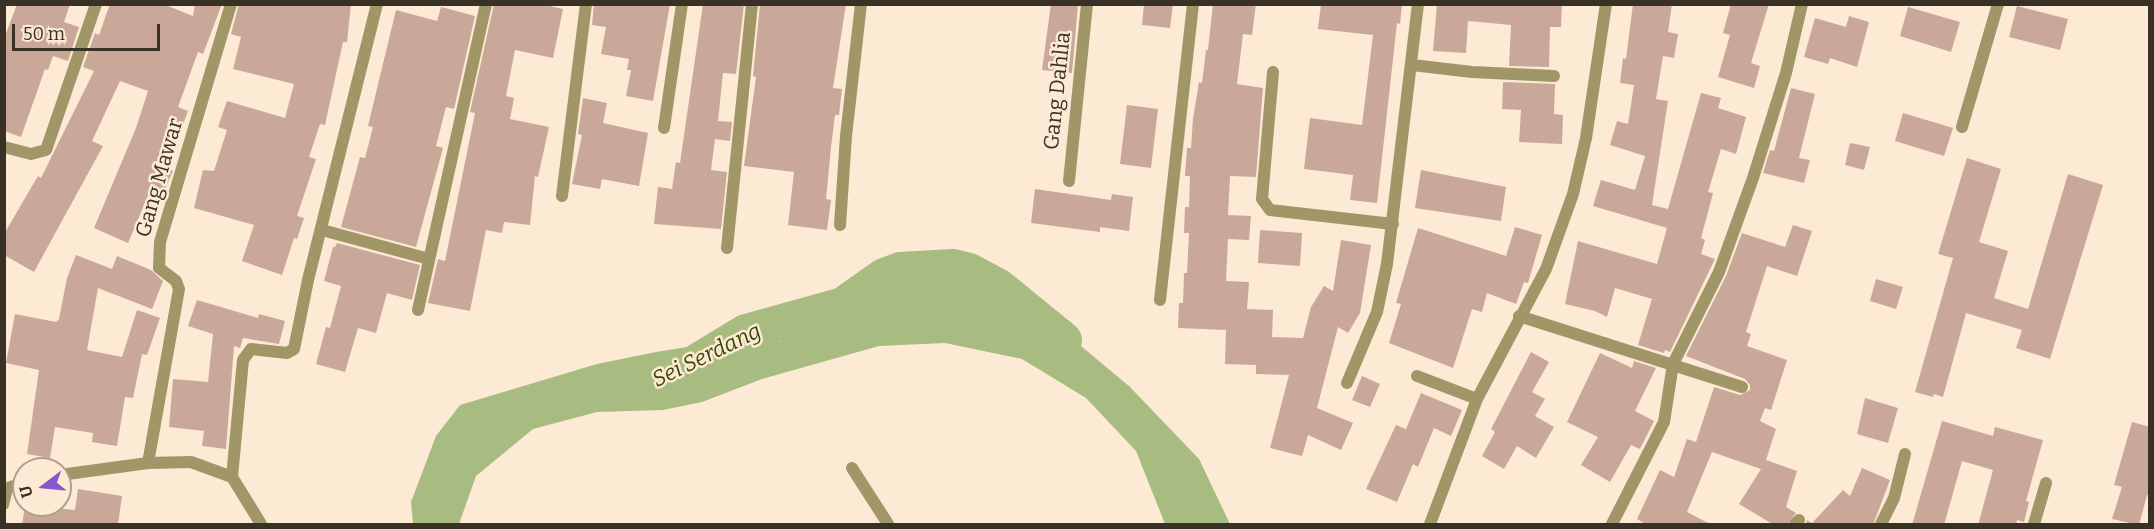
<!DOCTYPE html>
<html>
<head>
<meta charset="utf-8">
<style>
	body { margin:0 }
	#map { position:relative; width:2154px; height:529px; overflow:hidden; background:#fdead4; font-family:Bitter,serif }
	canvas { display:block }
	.frame { position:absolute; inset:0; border:6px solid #3a3126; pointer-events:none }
	.north { position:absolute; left:12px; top:457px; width:60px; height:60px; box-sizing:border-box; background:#fdead4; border:2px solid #afa08e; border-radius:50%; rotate:254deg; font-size:16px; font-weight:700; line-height:24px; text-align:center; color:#3a3126 }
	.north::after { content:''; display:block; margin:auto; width:21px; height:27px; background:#8757d0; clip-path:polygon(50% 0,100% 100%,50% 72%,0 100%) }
	.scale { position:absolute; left:12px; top:24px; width:148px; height:27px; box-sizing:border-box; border:3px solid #3a3126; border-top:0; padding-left:8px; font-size:18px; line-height:21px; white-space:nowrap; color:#3a3126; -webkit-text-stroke:4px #fdead4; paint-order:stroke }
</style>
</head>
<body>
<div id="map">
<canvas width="2154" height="529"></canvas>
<div class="frame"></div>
<div class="north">U</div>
<div class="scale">50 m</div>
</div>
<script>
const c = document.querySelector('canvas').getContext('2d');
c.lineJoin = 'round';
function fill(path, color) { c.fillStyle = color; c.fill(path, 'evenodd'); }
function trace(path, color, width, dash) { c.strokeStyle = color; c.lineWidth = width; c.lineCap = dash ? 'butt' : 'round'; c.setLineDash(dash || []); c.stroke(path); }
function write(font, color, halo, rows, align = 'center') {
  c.font = font + ' Bitter,serif'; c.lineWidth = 5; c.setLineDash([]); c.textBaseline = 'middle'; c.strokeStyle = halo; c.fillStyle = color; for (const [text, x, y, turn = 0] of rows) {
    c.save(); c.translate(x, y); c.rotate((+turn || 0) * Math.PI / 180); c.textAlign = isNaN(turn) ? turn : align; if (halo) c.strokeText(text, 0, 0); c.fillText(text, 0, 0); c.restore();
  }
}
const water = new Path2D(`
	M909,279L980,287L1051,321L1129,386L1199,459L1230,524H1165L1136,451L1086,398L1022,359L945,343L879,346L762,379L702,402L663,410L597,412L533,429L476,476L459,524H413L411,502L436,436L460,405L597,364L656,352L724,341L779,342L839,292Z`);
const river = new Path2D(`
	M690,366L746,332L843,305L884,276L900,270L953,267L969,271L999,287L1064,340`);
const building = new Path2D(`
	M17,4H70L64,22L79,27L68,61L53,56L48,70L45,69L21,137L4,131V39Z
	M110,4H163L193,16L195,4H222L203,54L198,52L178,107L188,111L167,168L173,171L162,196L150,191L128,243L94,228L136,128L148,91L120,81L92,141L103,146L34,272L4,255V234L38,176L41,178L94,71L83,67L95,33L99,35Z
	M239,4H351L347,42H343L325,125L320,124L309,157L316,159L297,216L304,218L297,239L294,238L282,275L242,261L254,225L194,208L203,170L214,171L227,130L218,127L227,101L285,118L294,84L233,69L241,37L231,34Z
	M494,4H541L563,9L553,58L515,50L506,96L514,98L510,119L549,127L538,177L535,176L530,225L504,222L502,233L486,230L470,311L428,303L438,259L445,261L475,113L470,112Z
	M594,4H670L653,101L626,96L631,70H627L629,59L601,54L606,27L592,25Z
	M703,4H744L736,74L723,73L718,121L732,122L730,141L715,139L711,170L727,172L721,229L654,224L658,187L672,189L676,162L680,163Z
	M760,4H846L833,88L842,89L839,115H835L831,147L826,199L831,200L827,230L788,225L794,172L744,166L756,77L753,76Z
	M1051,4H1078L1072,73L1042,70Z
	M1144,4H1173L1170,28L1142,25Z
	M1213,4H1256L1252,35L1243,34L1237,84L1263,88L1256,177L1230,176L1228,215L1251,216L1249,240L1228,239L1226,281L1249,282L1247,309L1273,310L1272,337L1303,338L1311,307L1324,286L1333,291L1341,240L1371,245L1360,313L1348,333L1338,327L1317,408L1353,423L1341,450L1308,435L1302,456L1270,448L1289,375L1256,374V365L1225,364L1226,330L1178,328L1179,303H1183L1184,273H1187L1189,233H1184L1185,207H1189L1190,176H1185L1187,148H1191L1193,119L1199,82L1202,83L1206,50H1208Z
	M1321,4H1402L1400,24L1397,23L1377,203L1350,200L1353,175L1304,169L1310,118L1362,125L1373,35L1318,29Z
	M1437,4H1562L1561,27H1550L1549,67L1509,66L1511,25L1468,21L1466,53L1433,51Z
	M1633,4H1672L1668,32L1678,34L1674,58L1663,56L1656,99L1668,101L1652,205L1668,209L1701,93L1721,98L1718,108L1746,117L1736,154L1721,149L1708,192L1713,193L1701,238L1705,240L1701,254L1715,259L1670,352L1665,350L1664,353L1638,345L1652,299L1615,288L1607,317L1595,311L1565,304L1578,241L1657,264L1667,228L1593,206L1601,180L1635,190L1645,156L1610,145L1617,121L1628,124L1634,85L1620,83L1623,58L1626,59Z
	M1731,4H1769L1751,63L1760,66L1754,88L1718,77L1730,35L1723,33Z
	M2017,6L2068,19L2060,50L2009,37Z
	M441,7L475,16L454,109L446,107L436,146L443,148L416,247L341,227L360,157L365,158L373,127L368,126L396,10L437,21Z
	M1908,7L1960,22L1951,52L1900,36Z
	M1849,16L1869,22L1857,67L1830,58L1828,64L1804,57L1815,18L1846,27Z
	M1503,82L1555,84L1554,114L1563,115L1562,144L1519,142L1521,110L1502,109Z
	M1791,88L1815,94L1799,158L1810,160L1804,183L1763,173L1770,150L1774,151Z
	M583,98L607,103L603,123L648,133L639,186L602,179L600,189L572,184L582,135L578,134Z
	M1127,105L1158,109L1151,168L1120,164Z
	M1903,113L1953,128L1944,156L1895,141Z
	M1850,143L1870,147L1864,170L1845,165Z
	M1967,158L2001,169L1979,242L2008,251L1994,298L2028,309L2068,174L2103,185L2050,359L2016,348L2022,330L1966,313L1943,397L1934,394L1933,397L1915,392L1953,258L1938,254Z
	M1421,170L1506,187L1501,221L1415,208Z
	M1035,189L1111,200L1112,194L1133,197L1129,231L1100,227V232L1031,223Z
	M1793,225L1812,231L1797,276L1767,266L1746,332L1751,334L1747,346L1787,360L1771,410L1765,408L1760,421L1776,429L1766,460L1797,471L1786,507L1796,513L1787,525H1774L1739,504L1761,469L1712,452L1687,512L1712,525H1647L1637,519L1660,470L1674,477L1687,439L1696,442L1714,387L1740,395L1750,390V385L1745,379L1686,356L1726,276L1742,233L1785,247Z
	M1515,227L1542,235L1528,283L1524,282L1516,304L1487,293L1482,312L1472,309L1453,368L1389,343L1401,304L1396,303L1418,228L1506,256Z
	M1260,230L1302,233L1300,266L1258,263Z
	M337,243L420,265L412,300L387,293L376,333L358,328L345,372L316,364L326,327L330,328L341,286L324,281L333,247H335Z
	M76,255L112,269L117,256L151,270L163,281L152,309L98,288L87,350L122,357L137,310L160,318L147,355L142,354L133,398L125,397L117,446L92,442L93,433L55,427L50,458L27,454L39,370L6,363L15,314L56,322L59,319L67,278Z
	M1876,279L1903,287L1896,309L1870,301Z
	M197,300L258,318L259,314L285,321L279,344L243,338L240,348L234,346L226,449L202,446L204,431L169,427L173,379L208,382L213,334L188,326Z
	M1531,352L1549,362L1532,392L1545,399L1535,416L1554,427L1536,458L1517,446L1504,469L1482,456L1495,432L1491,429Z
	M1600,353L1632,368L1634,361L1656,368L1635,411L1654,421L1640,449L1631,445L1610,482L1581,465L1598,437L1567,422Z
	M1362,376L1380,384L1370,407L1352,400Z
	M1421,393L1462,410L1451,436L1434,428L1418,467L1413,464L1397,502L1366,489L1396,425L1406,429Z
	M1865,398L1898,408L1888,443L1857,434Z
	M1942,421L1993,436L1995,427L2043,440L2026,501L2029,502L2024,522L2017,520L2016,525H1978L1993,470L1962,461L1944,525H1912Z
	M2132,422L2150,427V495H2147L2139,525L2112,519L2122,487L2114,485Z
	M1862,468L1890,480L1873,525H1806L1807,520L1812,523L1843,490L1850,496Z
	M78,489L122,496L118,525H22L25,505L75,510Z`);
const service = new Path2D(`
	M4,505L8,488`);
const minor = new Path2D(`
	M1412,65L1472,72L1554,76
	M1273,72L1262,199L1270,210L1393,224
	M1962,127L1998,4
	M664,128L682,4
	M4,147L31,154L46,150L96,4
	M1069,181L1087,4
	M562,196L586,4
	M840,225L846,136L861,4
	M322,230L429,259
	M727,248L752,4
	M1160,300L1193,4
	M418,310L486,4
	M1519,316L1742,387
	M1417,376L1477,399
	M1347,383L1377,312L1387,264L1418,4
	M148,463L179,289L176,281L159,268L160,242L231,4
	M852,468L888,524
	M60,475L148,463L191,462L232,477L261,524
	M232,477L243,360L251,349L287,353L294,349L308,280L377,4
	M4,489L24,483
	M1430,524L1477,399L1546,269L1573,194L1586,138L1606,4
	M1612,524L1664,422L1673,364L1719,272L1753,178L1786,73L1802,4
	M1795,524L1799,520
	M1881,524L1894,498L1905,454
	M2034,524L2046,483`);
const streetNames = [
	["Gang Dahlia",1058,91,-84],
	["Gang Mawar",160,178,-74]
];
const waterNames = [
	["Sei Serdang",707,356,-26]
];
fill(water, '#a8bc81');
trace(river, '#a8bc81', 36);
fill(building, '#c9a89a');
trace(service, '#a09668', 10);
trace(minor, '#a09668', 12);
write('21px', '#3a3126', '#fdead4', streetNames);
write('italic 22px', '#384903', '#fdead4', waterNames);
</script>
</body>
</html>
